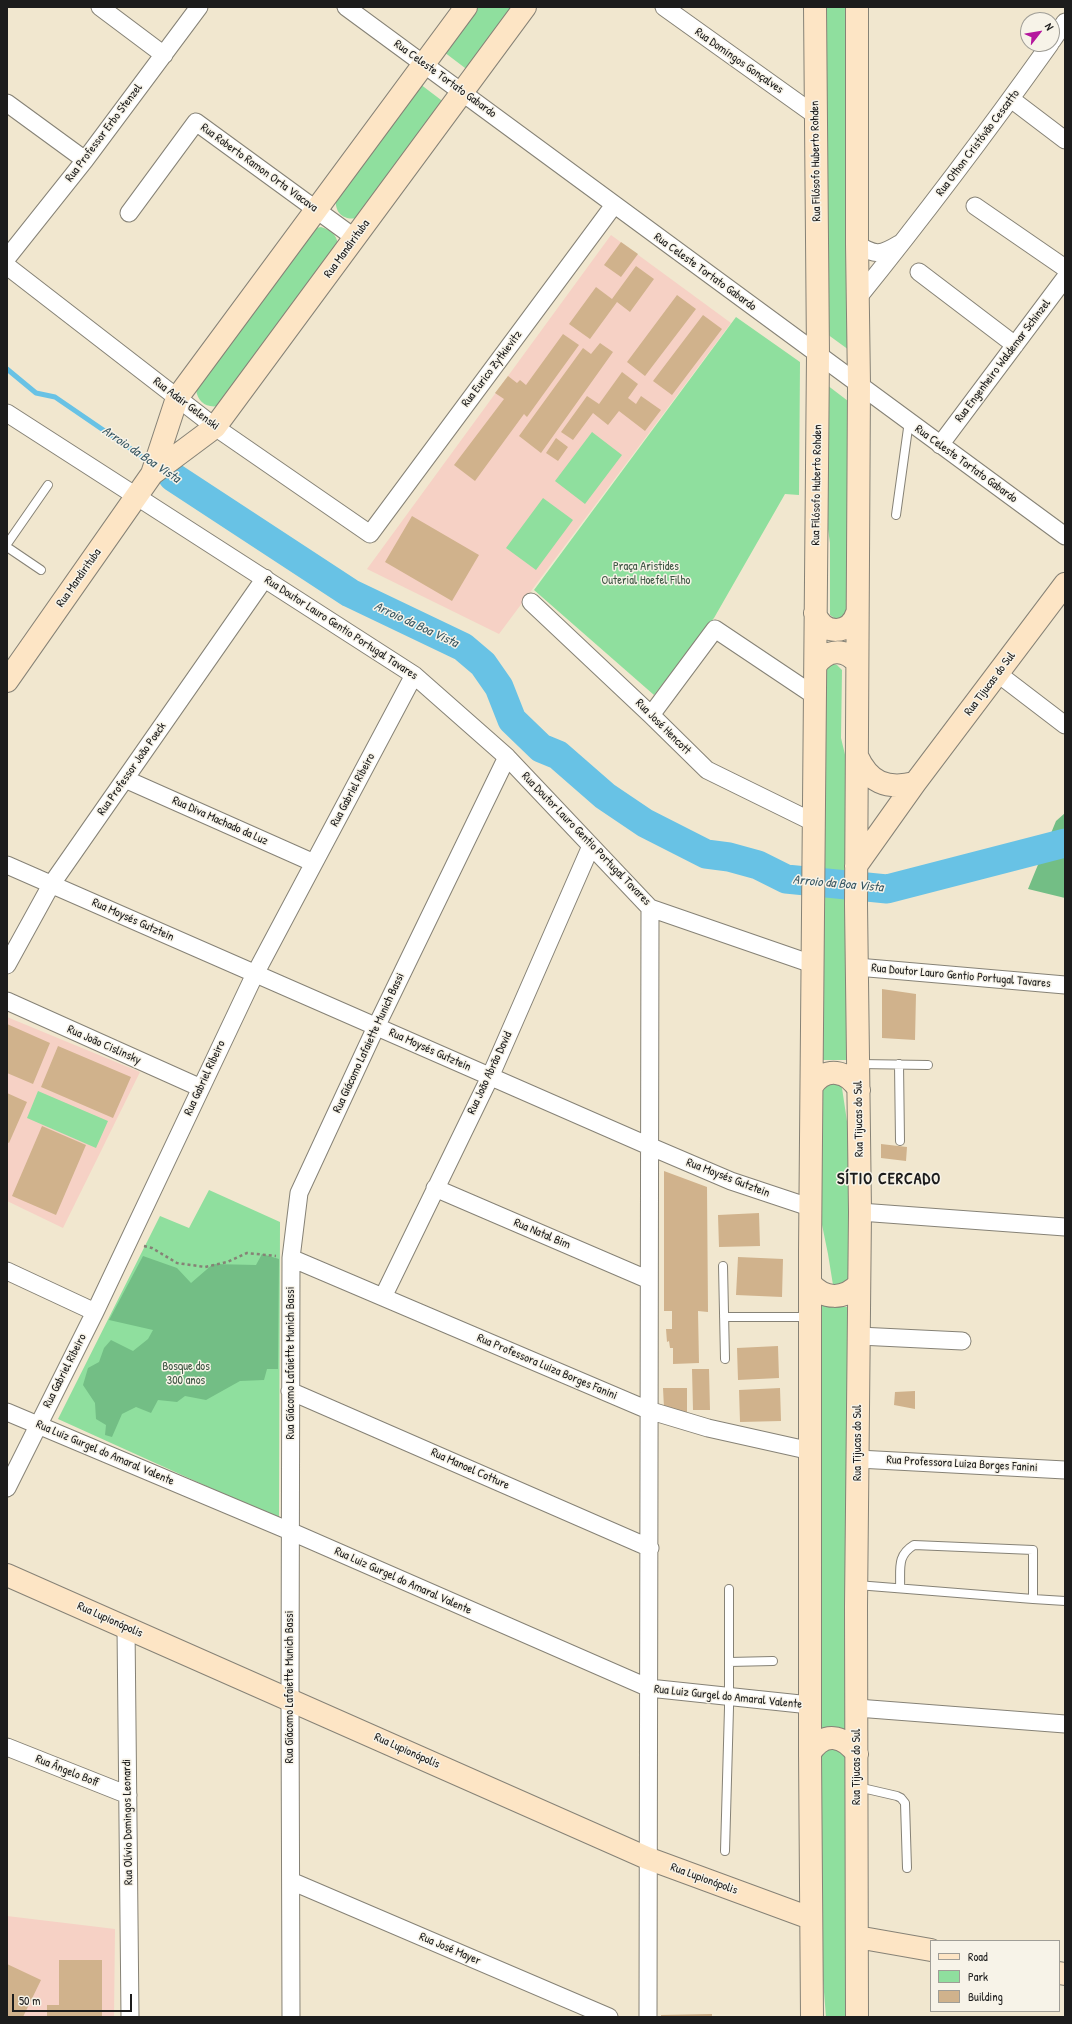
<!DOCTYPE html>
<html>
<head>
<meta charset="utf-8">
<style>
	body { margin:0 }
	#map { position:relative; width:1072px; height:2024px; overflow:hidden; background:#f1e7cf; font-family:"Patrick Hand",sans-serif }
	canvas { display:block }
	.frame { position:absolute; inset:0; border:8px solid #1c1c1c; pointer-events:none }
	.legend { position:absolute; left:930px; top:1940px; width:130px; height:72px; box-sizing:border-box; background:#f7f3e8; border:1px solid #9f9d96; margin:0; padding:5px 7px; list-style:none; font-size:12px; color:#1c1c1c }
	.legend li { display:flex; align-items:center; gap:8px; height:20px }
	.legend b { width:20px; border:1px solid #9f9d96 }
	.north { position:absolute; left:1020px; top:12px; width:40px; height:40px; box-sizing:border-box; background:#f7f3e8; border:1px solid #9f9d96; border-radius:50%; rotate:59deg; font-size:11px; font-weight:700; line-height:16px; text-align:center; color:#1c1c1c }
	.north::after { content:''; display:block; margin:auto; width:14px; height:18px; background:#b5179e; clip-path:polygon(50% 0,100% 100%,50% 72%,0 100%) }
	.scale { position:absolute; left:12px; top:1994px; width:120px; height:18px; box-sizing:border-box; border:2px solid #1c1c1c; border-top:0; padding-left:5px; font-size:12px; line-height:14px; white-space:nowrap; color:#1c1c1c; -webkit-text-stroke:3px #f7f3e8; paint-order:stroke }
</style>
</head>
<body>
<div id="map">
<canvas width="1072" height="2024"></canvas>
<div class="frame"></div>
<ul class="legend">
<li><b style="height:5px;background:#fde5c5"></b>Road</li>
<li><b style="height:11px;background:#8fdf9e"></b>Park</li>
<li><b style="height:11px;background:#d0b28c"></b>Building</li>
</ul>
<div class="north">N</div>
<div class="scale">50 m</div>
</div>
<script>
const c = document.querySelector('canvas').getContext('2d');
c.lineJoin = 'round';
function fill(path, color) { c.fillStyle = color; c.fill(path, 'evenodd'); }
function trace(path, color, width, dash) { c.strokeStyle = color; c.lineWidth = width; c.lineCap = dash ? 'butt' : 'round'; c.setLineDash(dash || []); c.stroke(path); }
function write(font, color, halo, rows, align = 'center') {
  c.font = font + ' "Patrick Hand",sans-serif'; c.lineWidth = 3; c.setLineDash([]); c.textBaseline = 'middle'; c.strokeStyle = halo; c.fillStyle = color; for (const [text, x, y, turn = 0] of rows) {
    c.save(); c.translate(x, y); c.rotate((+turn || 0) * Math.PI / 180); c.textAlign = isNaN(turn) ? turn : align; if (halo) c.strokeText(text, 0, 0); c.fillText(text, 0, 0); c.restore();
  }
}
const built = new Path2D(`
	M611,235L731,323L499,634L367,569Z
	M7,1017L140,1072L63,1228L7,1201Z
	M7,1916L115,1929L114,2017H7Z`);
const green = new Path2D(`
	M477,7H516L469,71L444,52Z
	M825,7H848L849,350L827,334Z
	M420,84L445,103L360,217C346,222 334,214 336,199Z
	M321,227C331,230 336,234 338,244L218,406C206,408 198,402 196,390L316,228Z
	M736,317L800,362L799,495L785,494L714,618L654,695L534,590Z
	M827,385L848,401L847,615L843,618L836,619L830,615V543L825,508Z
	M592,432L622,455L585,504L555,481Z
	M543,498L573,520L536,570L506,548Z
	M833,664L837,665L842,670L841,738L848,767L849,1060H823L825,670L826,667Z
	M827,1081L840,1085L842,1088L851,1148L849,1285H833L828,1254L821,1220V1087Z
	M38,1091L108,1121L96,1148L27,1118Z
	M209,1190L280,1222L279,1519L58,1419L160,1216L189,1228Z
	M821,1299L837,1307H850L848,1730L822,1728Z
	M828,1749H837L846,1756L845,2017H826L821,1955L820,1755Z`);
const forest = new Path2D(`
	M1065,813V898L1028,889L1056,821Z
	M262,1254L279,1259L278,1369H267L264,1380L240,1381L206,1400L185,1396L177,1402L158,1400L151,1413L136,1407L122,1414L112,1437L105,1435L106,1425L96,1419L95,1403L83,1385L88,1368L99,1362L104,1348L111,1340L133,1351L148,1339L153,1330L109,1320L143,1256L177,1268L191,1283L213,1264L256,1265Z`);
const stream = new Path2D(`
	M7,369L36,393L55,397L150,462`);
const river = new Path2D(`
	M173,477L350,593L463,647L483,664L499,687L512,720L541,748L558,755L605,796L645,823L706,854L729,857L758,865L786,879L887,889L1065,843`);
const building = new Path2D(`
	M621,242L638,254L621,277L604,265Z
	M636,266L654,279L630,312L617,302L590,339L569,324L596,287L612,299Z
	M677,295L696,309L645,376L627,362Z
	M703,315L722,329L672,395L653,381Z
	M563,334L579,345L527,417L524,414L475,481L454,465L504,399L495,393L508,376L517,383L520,380L526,385Z
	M600,343L613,352L541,453L519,436L583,348L591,354Z
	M622,372L638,384L628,398L636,404L641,396L661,410L645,431L619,411L608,425L593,413L573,440L561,432L587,396L599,404Z
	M556,438L568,447L558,461L546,453Z
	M412,516L479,555L452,601L385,562Z
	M882,989L916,994L915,1040L882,1038Z
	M7,1024L50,1043L33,1084L7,1073Z
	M58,1046L131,1077L113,1118L41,1087Z
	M7,1093L27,1102L9,1143L7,1142Z
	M42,1126L86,1145L56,1215L12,1196Z
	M881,1144L907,1147L906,1161L881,1158Z
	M664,1171L707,1187L708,1312L698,1311L699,1363L673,1364V1348H670L669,1341L667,1342L666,1329H672V1311H664Z
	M759,1213L760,1246L719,1247L718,1215Z
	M738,1257L783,1259L782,1297L736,1295Z
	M778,1346L779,1378L738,1380L737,1348Z
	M692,1369H709L710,1410H693Z
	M663,1388H687V1415L664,1408Z
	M780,1388L781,1421L740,1422L739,1390Z
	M915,1391V1409L894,1405L895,1392Z
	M59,1960H102V2017H47V2005H59Z
	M7,1964L41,1980L23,2017H7Z
	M712,2014V2017H661V2015Z`);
const path = new Path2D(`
	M144,1246L152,1248L177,1263L205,1267L227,1262L247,1253L276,1256`);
const lane = new Path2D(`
	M896,515L909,421
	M7,544L48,485
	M7,547L41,570
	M859,1064L928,1065
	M899,1064L900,1141
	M723,1266L725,1359
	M724,1317H810
	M857,1585L1033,1599V1550L914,1545C896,1556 901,1569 900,1588
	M1033,1599L1065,1601
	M729,1662L773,1661
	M858,1787L897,1796L901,1798L905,1803L907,1868
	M725,1851L729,1708V1589`);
const street = new Path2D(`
	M100,7L164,55
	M346,7L1065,536
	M664,7L815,115
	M1052,41L1065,22
	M1011,99L1065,140
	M7,103L85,160
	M975,206L1065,268
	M129,213L196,122L355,238
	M857,244C875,256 881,255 899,244
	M7,258L85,160L199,7
	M7,266L215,427L370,534L614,205
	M919,272L1015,345
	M857,299C924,216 988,131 1050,44
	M7,413L414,675L507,757L650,908L812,964
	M940,445L1065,278
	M531,602L651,715L707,770L815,823
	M997,673L1065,725
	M651,715L715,629L815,696
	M125,779L314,863
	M7,865L649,1146L731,1181L812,1208
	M7,965L51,885L265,578
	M857,967L1065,985
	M7,1001L201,1088
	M435,1188L649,1280
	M860,1212L1065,1227
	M291,1258L648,1410L708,1428L811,1451
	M7,1271L95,1312
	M383,1297L490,1077L591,846
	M859,1336L962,1341
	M290,1391L650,1548
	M7,1412L292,1532L649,1688L810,1705
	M858,1459L1065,1470
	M7,1488L95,1312L255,974L414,675
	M126,1627L130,2017
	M857,1708L1065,1724
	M7,1747L128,1795
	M291,1881L609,2017
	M291,2017L290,1700L291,1258L299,1193L376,1027L507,757
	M648,2017L650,908`);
const secondary = new Path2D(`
	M152,474L177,398L466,7
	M815,613C823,636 850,635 857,613
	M816,665C827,649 845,648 857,663
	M7,681L152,474L215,427L525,7
	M857,756C869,782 886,790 915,783
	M856,866L915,783L1065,584
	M812,1086C825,1066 848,1070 859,1090
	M810,1283C824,1300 844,1300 859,1284
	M7,1575L647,1858L810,1918
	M810,1753C824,1731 843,1735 857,1754
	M857,1937L931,1950
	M1059,1973L1065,1974
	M812,2017L810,1753V1251L818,355L815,7
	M857,2017L856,1606L860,1212L856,904L859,385L857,244V7`);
const streetNames = [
	["Rua Domingos Gonçalves",739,61,35],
	["Rua Celeste Tortato Gabardo",445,79,36],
	["Rua Professor Erbo Stenzel",104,133,-53],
	["Rua Othon Cristóvão Cescatto",978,143,-53],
	["Rua Filósofo Huberto Rohden",816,161,-91],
	["Rua Roberto Ramon Orta Viacava",259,168,36],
	["Rua Mandirituba",347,249,-54],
	["Rua Celeste Tortato Gabardo",705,272,36],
	["Rua Engenheiro Waldemar Schinzel",1003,361,-53],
	["Rua Eurico Zytkievitz",492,369,-53],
	["Rua Adair Gelenski",186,404,37],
	["Rua Celeste Tortato Gabardo",966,464,36],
	["Rua Filósofo Huberto Rohden",817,485,-89],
	["Rua Mandirituba",79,578,-55],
	["Rua Doutor Lauro Gentio Portugal Tavares",341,628,33],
	["Rua Tijucas do Sul",990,684,-53],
	["Rua José Hencott",663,727,45],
	["Rua Professor João Poeck",132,769,-55],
	["Rua Gabriel Ribeiro",353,790,-62],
	["Rua Diva Machado da Luz",220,821,24],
	["Rua Doutor Lauro Gentio Portugal Tavares",586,839,46],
	["Rua Moysés Gutztein",133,920,24],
	["Rua Doutor Lauro Gentio Portugal Tavares",961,976,5],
	["Rua Giácomo Lafaiette Munich Bassi",369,1043,-65],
	["Rua João Cislinsky",104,1045,24],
	["Rua Moysés Gutztein",430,1050,24],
	["Rua João Abrão David",490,1073,-65],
	["Rua Gabriel Ribeiro",205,1078,-65],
	["Rua Tijucas do Sul",859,1119,-91],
	["Rua Moysés Gutztein",728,1178,21],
	["Rua Natal Bim",542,1234,23],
	["Rua Giácomo Lafaiette Munich Bassi",291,1363,-90],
	["Rua Professora Luiza Borges Fanini",547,1367,23],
	["Rua Gabriel Ribeiro",65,1371,-63],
	["Rua Tijucas do Sul",858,1443,-90],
	["Rua Luiz Gurgel do Amaral Valente",105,1453,23],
	["Rua Professora Luiza Borges Fanini",962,1464,3],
	["Rua Manoel Cotture",470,1469,24],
	["Rua Luiz Gurgel do Amaral Valente",403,1581,24],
	["Rua Lupionópolis",110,1620,24],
	["Rua Giácomo Lafaiette Munich Bassi",290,1687,-90],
	["Rua Luiz Gurgel do Amaral Valente",728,1697,6],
	["Rua Lupionópolis",407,1751,24],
	["Rua Tijucas do Sul",857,1767,-90],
	["Rua Ângelo Boff",67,1771,22],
	["Rua Olívio Domingos Leonardi",128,1822,-91],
	["Rua Lupionópolis",704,1879,20],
	["Rua José Mayer",450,1949,23]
];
const parkNames = [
	["Praça Aristides",646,567],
	["Outerial Hoefel Filho",646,581],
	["Bosque dos",186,1367],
	["300 anos",186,1381]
];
const waterNames = [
	["Arroio da Boa Vista",141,455,34],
	["Arroio da Boa Vista",416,625,25],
	["Arroio da Boa Vista",838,884,5]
];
const districtNames = [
	["SÍTIO CERCADO",889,1180]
];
fill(built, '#f6d1c5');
fill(green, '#8fdf9e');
fill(forest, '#73be85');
trace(stream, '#68c2e5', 5);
trace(river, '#68c2e5', 29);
fill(building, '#d0b28c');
trace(lane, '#868276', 10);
trace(street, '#868276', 19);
trace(secondary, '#868276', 24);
trace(path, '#868276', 2.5, [3, 3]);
trace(lane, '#fff', 8);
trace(street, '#fff', 17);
trace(secondary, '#fde5c5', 22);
write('12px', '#1c1c1c', '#f7f3e8', streetNames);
write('12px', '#3e5643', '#f7f3e8', parkNames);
write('italic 13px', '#375662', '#f7f3e8', waterNames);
c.letterSpacing = '1px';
write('bold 16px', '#1c1c1c', '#f7f3e8', districtNames);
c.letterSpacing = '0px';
</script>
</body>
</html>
